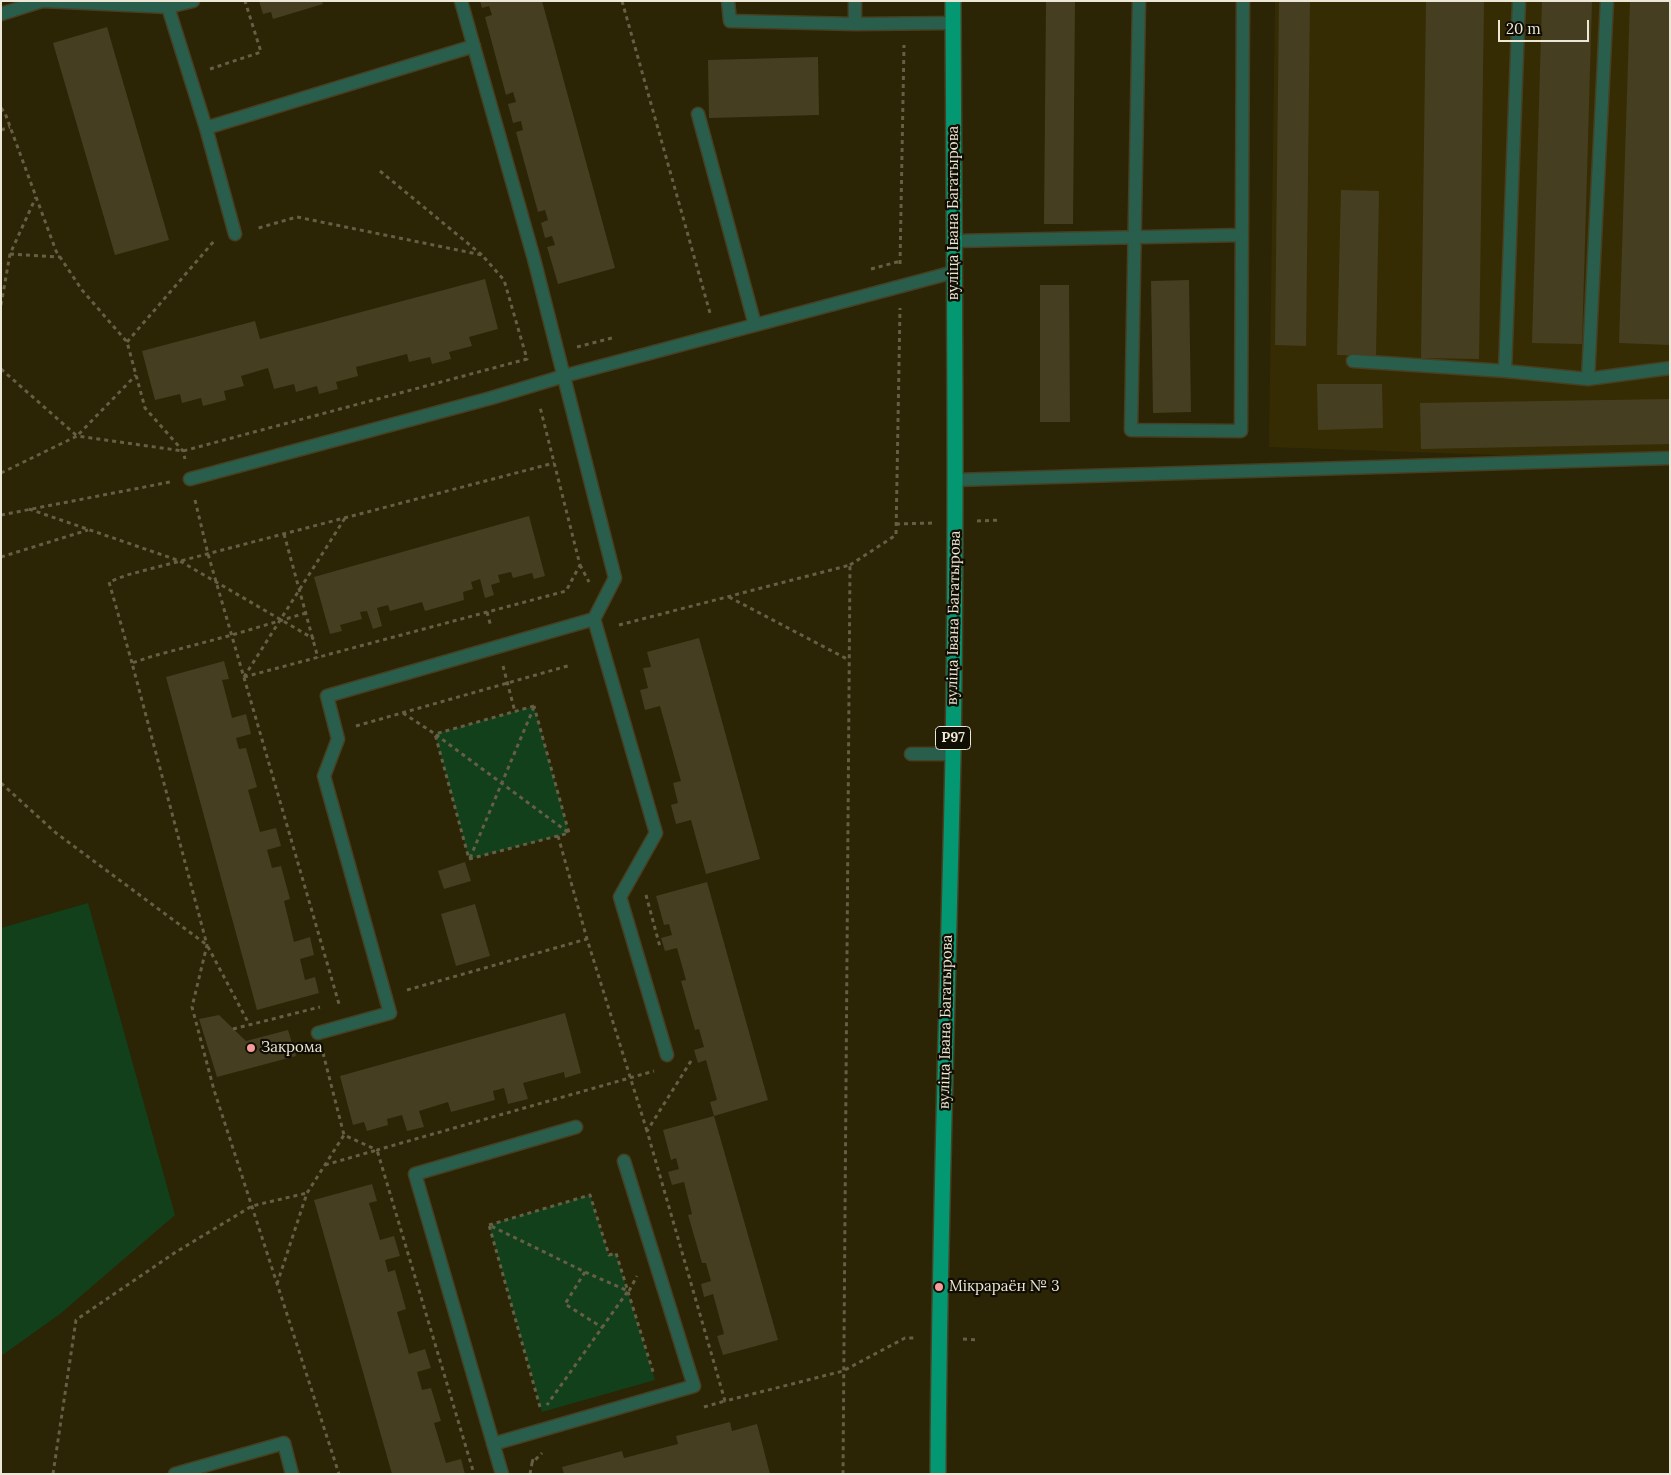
<!DOCTYPE html>
<html>
<head>
<meta charset="utf-8">
<style>
	body { margin:0 }
	#map { position:relative; width:1671px; height:1475px; overflow:hidden; background:#2b2405; font-family:Lora,serif }
	canvas { display:block }
	.frame { position:absolute; inset:0; border:2px solid #ece7d6; pointer-events:none }
	.scale { position:absolute; left:1498px; top:20px; width:91px; height:22px; box-sizing:border-box; border:2px solid #ece7d6; border-top:0; padding-left:6px; font-size:15px; line-height:18px; white-space:nowrap; color:#ece7d6; -webkit-text-stroke:4px #100d03; paint-order:stroke }
</style>
</head>
<body>
<div id="map">
<canvas width="1671" height="1475"></canvas>
<div class="frame"></div>
<div class="scale">20 m</div>
</div>
<script>
const c = document.querySelector('canvas').getContext('2d');
c.lineJoin = 'round';
function fill(path, color) { c.fillStyle = color; c.fill(path, 'evenodd'); }
function trace(path, color, width, dash) { c.strokeStyle = color; c.lineWidth = width; c.lineCap = dash ? 'butt' : 'round'; c.setLineDash(dash || []); c.stroke(path); }
function write(font, color, halo, rows, align = 'center') {
  c.font = font + ' Lora,serif'; c.lineWidth = 4.5; c.setLineDash([]); c.textBaseline = 'middle'; c.strokeStyle = halo; c.fillStyle = color; for (const [text, x, y, turn = 0] of rows) {
    c.save(); c.translate(x, y); c.rotate((+turn || 0) * Math.PI / 180); c.textAlign = isNaN(turn) ? turn : align; if (halo) c.strokeText(text, 0, 0); c.fillText(text, 0, 0); c.restore();
  }
}
const built = new Path2D(`
	M1275,1H1670V461L1269,447Z`);
const green = new Path2D(`
	M534,706L569,833L469,859L435,734Z
	M88,903L175,1215L60,1314L1,1356V928Z
	M590,1195L609,1255L616,1253L655,1380L542,1412L489,1225Z`);
const building = new Path2D(`
	M259,1H322L323,4L273,19L271,12L263,14Z
	M480,1H542L615,268L558,284L547,247L555,245L552,236L545,238L541,223L548,220L545,210L538,212L516,132L523,130L521,121L513,123L508,104L516,102L513,92L506,95L485,17L492,15L489,6L482,8Z
	M1046,1H1075L1073,224H1044Z
	M1279,1H1310L1306,346L1275,345Z
	M1426,1H1484L1479,359L1421,358Z
	M1542,1H1592L1582,344L1532,343Z
	M1630,1H1670V345L1619,343Z
	M107,27L169,240L115,255L53,43Z
	M818,57L819,115L709,118L708,60Z
	M1341,190L1379,191L1376,356L1337,355Z
	M485,279L498,329L469,337L472,346L449,352L451,359L432,364L430,357L409,362L407,354L356,367L358,376L336,382L338,389L319,394L317,386L296,392L294,384L274,389L268,368L241,376L244,386L224,391L226,400L203,406L201,398L182,403L180,394L155,400L142,351L255,321L260,339Z
	M1189,280L1191,412L1153,413L1151,281Z
	M1040,285H1069L1070,422H1040Z
	M1317,384H1382L1383,428L1318,430Z
	M1670,399V444L1421,449L1420,403Z
	M529,516L545,576L534,579L532,573L513,578L511,572L498,575L500,582L491,585L494,595L485,598L480,579L471,582L473,589L463,592L464,600L425,611L422,602L390,611L388,605L377,608L382,626L373,629L367,611L360,612L362,619L340,625L342,631L330,634L314,577Z
	M699,638L760,859L706,874L691,820L676,824L671,805L678,803L673,783L681,781L660,706L645,710L640,690L648,688L643,668L651,667L647,652Z
	M224,661L229,679L222,680L232,718L246,714L251,734L236,738L239,749L246,748L257,787L248,790L260,832L276,828L281,846L267,850L272,868L281,866L290,899L284,901L294,942L310,937L314,955L300,959L305,980L315,977L319,993L257,1010L166,677Z
	M465,862L471,881L444,889L438,871Z
	M707,882L768,1100L714,1116L710,1102L717,1100L706,1060L698,1063L694,1050L704,1047L699,1029L695,1030L681,981L686,980L677,948L665,951L661,938L672,935L669,924L664,925L656,896Z
	M475,904L490,956L456,966L441,914Z
	M565,1013L581,1073L565,1078L564,1072L523,1083L528,1099L508,1104L504,1088L493,1091L495,1100L451,1112L448,1102L419,1111L424,1127L407,1131L402,1115L387,1119L388,1125L367,1131L364,1122L353,1125L340,1076Z
	M219,1015L246,1041L288,1030L296,1056L217,1077L199,1019Z
	M714,1116L778,1340L723,1355L717,1336L724,1334L713,1294L704,1297L701,1284L711,1281L706,1263H702L688,1215L692,1214L684,1182L672,1185L668,1172L679,1169L676,1158L671,1160L663,1130Z
	M372,1184L377,1201L369,1203L380,1240L394,1236L400,1256L385,1260L388,1272L395,1270L406,1309L397,1312L409,1354L425,1349L431,1368L417,1372L422,1390L431,1388L441,1421L434,1423L446,1463L461,1459L465,1474H392L314,1200Z
	M730,1422L732,1431L757,1424L770,1474H564L562,1467L622,1451L624,1458L678,1444L676,1436Z`);
const path = new Path2D(`
	M622,1L710,313L713,312
	M210,69L261,52L245,1
	M1,108L5,113L56,251L82,290L127,342L145,408L183,451L185,459
	M1,130L10,127
	M380,171L482,255
	M10,254L60,257
	M900,264L904,45
	M871,269L901,261
	M1,305L10,254L36,197
	M127,342L215,240
	M577,347L612,338
	M1,369L77,436L136,375
	M1,473L77,436L183,451L527,359L504,280L482,255L297,217L255,229
	M195,500L208,554L339,1004
	M29,509L180,561L314,639
	M1,515L170,482
	M977,521L1001,520
	M896,524L933,523
	M284,534L318,658
	M1,557L88,530
	M580,565L589,582
	M850,565L896,535L900,308
	M729,597L849,660
	M487,612L491,627
	M306,613L232,635L153,656L132,663L207,945L192,1007L214,1090L339,1474
	M619,625L850,565L843,1474
	M132,663L109,582L127,575L554,463
	M503,666L515,712
	M244,677L566,591L580,565L540,407
	M244,677L345,518
	M534,706L435,734L569,833
	M403,713L435,734L469,859
	M356,726L571,665
	M1,783L56,833L207,945L249,1024
	M558,836L587,939L647,1131
	M470,858L534,707
	M469,859L569,833L534,706
	M646,895L660,947
	M407,990L587,939
	M233,1029L320,1007
	M323,1053L344,1135L377,1150L654,1071
	M691,1061L647,1131L725,1401L843,1371L905,1338H916
	M325,1165L377,1150L474,1474
	M489,1225L590,1195L609,1255L616,1253L654,1375
	M585,1272L565,1304L603,1328
	M277,1284L307,1193L344,1135
	M963,1286H979
	M629,1291L637,1276
	M963,1339L979,1340
	M540,1407L489,1225L585,1272L628,1291L547,1405
	M704,1407L725,1401
	M532,1463L534,1456
	M53,1474L76,1320L176,1252L252,1206L307,1193
	M530,1474L532,1463L542,1453`);
const lane = new Path2D(`
	M43,1L168,7L206,128L474,46
	M461,1L534,259L615,578L594,619L656,833L620,897L667,1055
	M728,1L730,21L855,24
	M855,1V24L953,23
	M1139,1L1131,430L1241,431L1243,1
	M168,7L193,1
	M1,14L42,1
	M698,114L755,325
	M206,128L235,234
	M954,241L1242,235
	M1353,361L1505,371L1588,379L1670,368
	M1505,371L1519,1
	M1588,379L1607,1
	M190,479L491,398L564,376L954,272
	M955,480L1670,458
	M911,754H953
	M318,1033L390,1013L324,776L338,739L327,696L594,619
	M493,1444L694,1386L624,1161
	M175,1474L284,1443L292,1474
	M502,1474L415,1174L576,1127`);
const primary = new Path2D(`
	M938,1474C939,1234 948,995 953,756C957,505 954,253 953,1`);
const markers = [
	[251,1048,5,"#f59b99"],
	[939,1287,5,"#f59b99"]
];
const shields = [
	[953,738,35]
];
const shieldNames = [
	["Р97",953,738]
];
const streetNames = [
	["вуліца Івана Багатырова",954,213,-90],
	["вуліца Івана Багатырова",954,618,-89],
	["вуліца Івана Багатырова",946,1022,-89]
];
const poiNames = [
	["Закрома",261,1048],
	["Мікрараён № 3",949,1287]
];
fill(built, '#362c04');
fill(green, '#12401a');
fill(building, '#463e20');
trace(lane, '#463f22', 15);
trace(primary, '#463f22', 18);
trace(path, '#665f45', 3, [4, 4]);
trace(lane, '#2a5e4c', 12);
trace(primary, '#039772', 15);
for (const [x, y, r, color] of markers) { const dot = new Path2D(); dot.arc(x, y, r, 0, 2 * Math.PI); c.fillStyle = color; c.fill(dot); trace(dot, '#100d03', 2); }
for (const [x, y, w] of shields) { const box = new Path2D(); box.roundRect(x - w / 2, y - 11.5, w, 23, 4); c.fillStyle = '#100d03'; c.fill(box); trace(box, '#ece7d6', 1); }
write('bold 14px', '#ece7d6', null, shieldNames);
write('15px', '#ece7d6', '#100d03', streetNames);
write('15px', '#ece7d6', '#100d03', poiNames, 'left');
</script>
</body>
</html>
